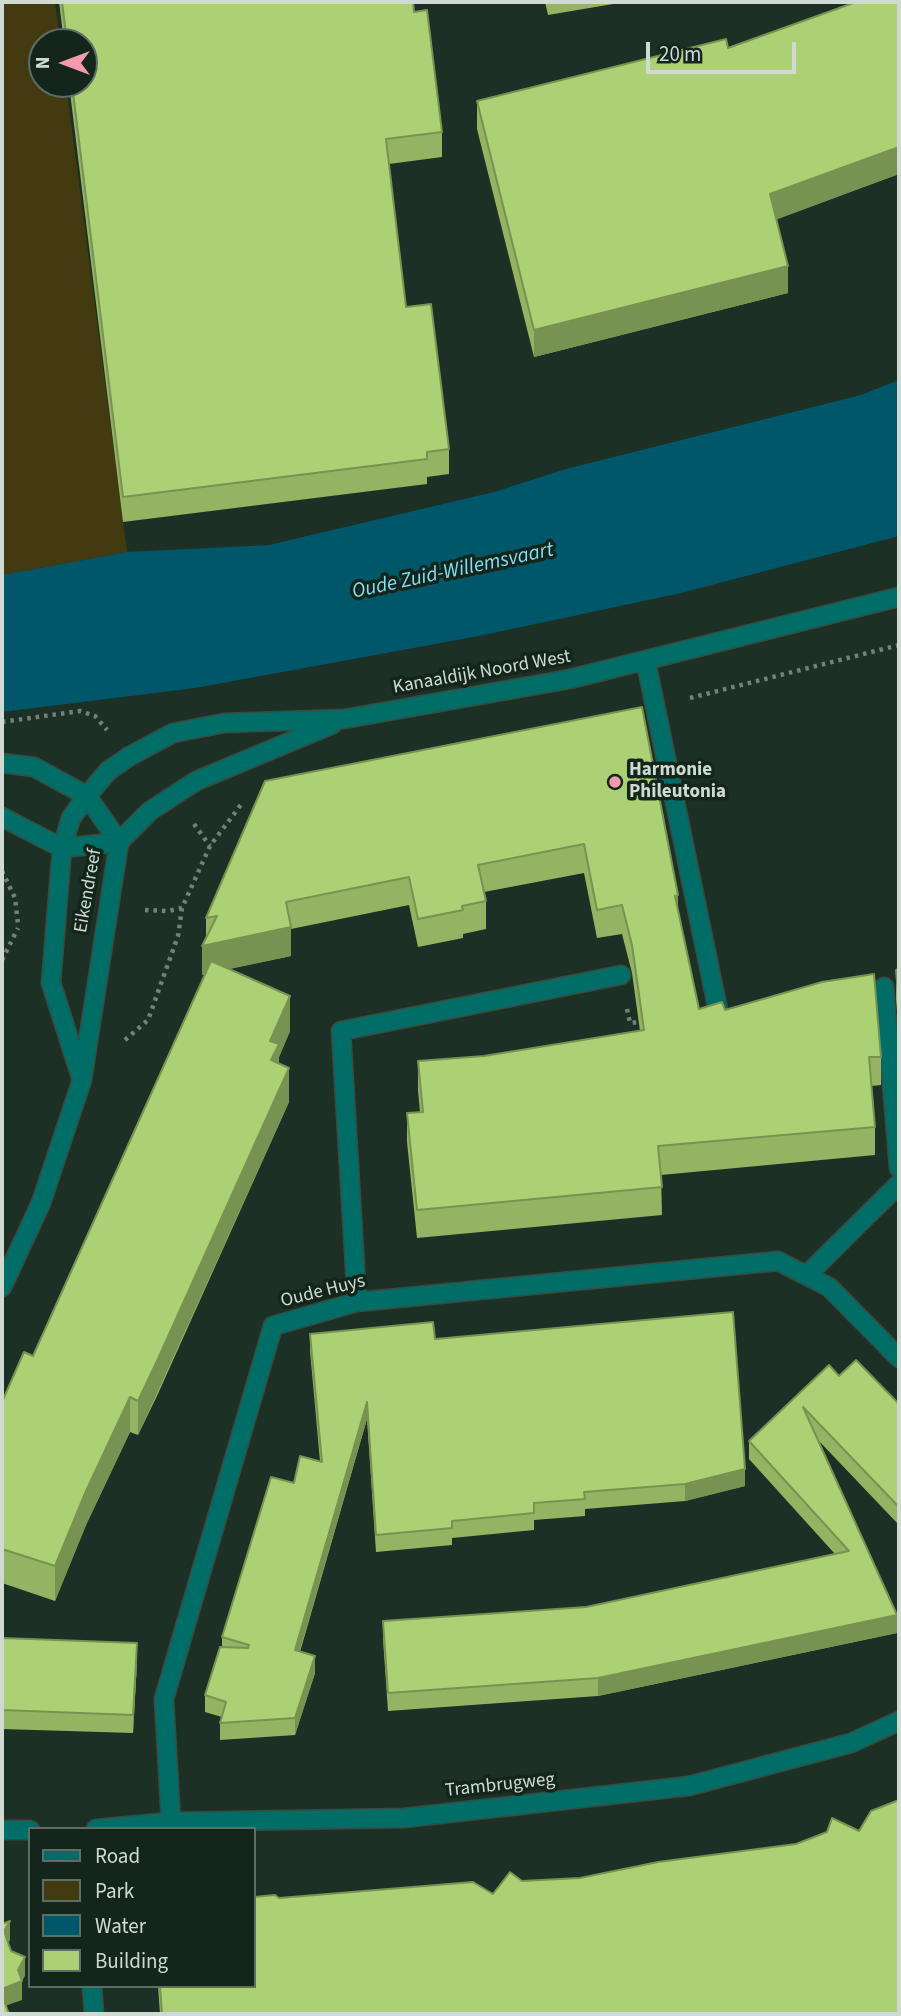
<!DOCTYPE html>
<html>
<head>
<meta charset="utf-8">
<style>
	body { margin:0 }
	#map { position:relative; width:901px; height:2016px; overflow:hidden; background:#1d3025; font-family:"Source Sans 3",sans-serif }
	canvas { display:block }
	.frame { position:absolute; inset:0; border:4px solid #cfdad3; pointer-events:none }
	.legend { position:absolute; left:28px; top:1827px; width:228px; height:161px; box-sizing:border-box; background:#14261b; border:2px solid #5f6e65; margin:0; padding:9px 12px; list-style:none; font-size:21px; color:#cfdad3 }
	.legend li { display:flex; align-items:center; gap:14px; height:35px }
	.legend b { width:35px; border:2px solid #5f6e65 }
	.north { position:absolute; left:28px; top:28px; width:70px; height:70px; box-sizing:border-box; background:#14261b; border:2px solid #5f6e65; border-radius:50%; rotate:270deg; font-size:19px; font-weight:700; line-height:28px; text-align:center; color:#cfdad3 }
	.north::after { content:''; display:block; margin:auto; width:24px; height:32px; background:#f29aae; clip-path:polygon(50% 0,100% 100%,50% 72%,0 100%) }
	.scale { position:absolute; left:646px; top:42px; width:150px; height:32px; box-sizing:border-box; border:4px solid #cfdad3; border-top:0; padding-left:9px; font-size:21px; line-height:24px; white-space:nowrap; color:#cfdad3; -webkit-text-stroke:5px #14261b; paint-order:stroke }
</style>
</head>
<body>
<div id="map">
<canvas width="901" height="2016"></canvas>
<div class="frame"></div>
<ul class="legend">
<li><b style="height:9px;background:#016d67"></b>Road</li>
<li><b style="height:19px;background:#443a0f"></b>Park</li>
<li><b style="height:19px;background:#005769"></b>Water</li>
<li><b style="height:19px;background:#acd174"></b>Building</li>
</ul>
<div class="north">N</div>
<div class="scale">20 m</div>
</div>
<script>
const c = document.querySelector('canvas').getContext('2d');
c.lineJoin = 'round';
function fill(path, color) { c.fillStyle = color; c.fill(path, 'evenodd'); }
function trace(path, color, width, dash) { c.strokeStyle = color; c.lineWidth = width; c.lineCap = dash ? 'butt' : 'round'; c.setLineDash(dash || []); c.stroke(path); }
function write(font, color, halo, rows, align = 'center') {
  c.font = font + ' "Source Sans 3",sans-serif'; c.lineWidth = 7; c.setLineDash([]); c.textBaseline = 'middle'; c.strokeStyle = halo; c.fillStyle = color; for (const [text, x, y, turn = 0] of rows) {
    c.save(); c.translate(x, y); c.rotate((+turn || 0) * Math.PI / 180); c.textAlign = isNaN(turn) ? turn : align; if (halo) c.strokeText(text, 0, 0); c.fillText(text, 0, 0); c.restore();
  }
}
const green = new Path2D(`
	M2,2H55L60,42H42V84H66L127,552L2,575Z`);
const water = new Path2D(`
	M899,380V536L681,593L479,636L195,688L2,712V575L127,552L269,545L494,492L566,469L861,395Z`);
const path = new Path2D(`
	M690,698L899,645
	M2,722L80,711L95,716L107,730
	M194,824L210,846
	M2,871L15,898L18,924
	M145,910L168,911L182,908
	M2,960L18,928
	M627,1009L630,1023L645,1021
	M125,1040L148,1020L178,936L182,908L210,846L243,802`);
const minor = new Path2D(`
	M646,662L718,1010
	M2,763L34,767L87,796L119,842
	M2,817L62,848L119,842
	M884,987L899,1168
	M82,1080L51,983L62,848L71,818L87,796L108,771L130,756L173,733L224,723L344,719L570,679L899,597
	M807,1275L899,1184
	M2,1287L41,1203L82,1080L119,842L150,811L196,781L333,724
	M357,1302L341,1031L621,975
	M171,1822L164,1699L273,1326L357,1302L778,1261L829,1287L899,1358
	M96,1829L171,1822L404,1818L689,1786L851,1743L899,1721
	M2,1830H30
	M92,1986L94,2014`);
const wall = new Path2D(`
	M59,2H413L414,12L442,132V157L389,164L406,307L449,449V474L427,477V484L123,522L69,84H84V42H64Z
	M545,2H625L548,15Z
	M728,48L899,174L776,219L788,293L534,357L477,129V101Z
	M642,707L678,912L699,1009L725,1010L881,1057V1085L871,1086L875,1127V1155L661,1175L662,1215L417,1238L407,1142V1113L420,1112L418,1090V1061L484,1056L640,1031L632,973L622,934L597,938L584,873L484,892L486,901V929L463,934V938L418,947L409,905L291,929V956L228,969L290,1031L279,1057V1063L289,1102L157,1396L138,1435L130,1432L86,1525L55,1601L2,1583V1402L33,1356L205,974L202,975L206,939V918Z
	M899,969V1033L896,999V970Z
	M310,1334L435,1339L745,1486L685,1501L585,1509V1516L534,1520V1530L452,1538V1545L376,1552L367,1419L300,1652L315,1673L295,1735L220,1740V1723L222,1717L205,1712V1695L222,1648V1637L294,1483L320,1461L310,1351Z
	M839,1376L899,1404V1525L818,1440L897,1633L598,1696L388,1711L383,1639V1621L586,1607L835,1554L749,1459V1441Z
	M2,1638L137,1662L133,1733L2,1729Z
	M522,1881L899,2014H160L158,1986H254L279,1898L493,1894Z`);
const shadedWall = new Path2D(`
	M899,147V174L770,222V194Z
	M788,266V293L534,357V330Z
	M678,895V924L675,896Z
	M291,927V956L202,975V946Z
	M290,996V1031L279,1057V1078L271,1094L270,1041Z
	M289,1068V1102L138,1435V1401Z
	M130,1397V1432L86,1525L55,1601V1566L86,1491Z
	M367,1402V1419L295,1667V1650Z
	M745,1469V1486L685,1501V1484Z
	M897,1615V1633L598,1696V1678Z
	M137,1643V1662L133,1733V1715Z
	M315,1656V1673L295,1735V1718Z
	M10,1921V1940L4,1949V1931Z
	M25,1957V1976L22,1981V2000L2,2007V1989L18,1970Z`);
const building = new Path2D(`
	M62,2H413L414,12L427,10L442,132L386,139L406,307L431,304L449,449L427,452V459L123,497L72,84H84V42H67Z
	M856,2H899V147L770,194L788,266L534,330L477,101L726,39L728,48Z
	M642,707L678,895L675,896L699,1009L722,1002L725,1010L822,982L874,974L881,1057H869L875,1127L658,1146L662,1187L417,1210L407,1113L423,1112L418,1061L484,1056L644,1030L632,945L622,905L597,910L584,844L478,865L486,901L462,906L463,910L418,919L409,877L286,902L291,927L202,946L217,916L206,918L265,781Z
	M211,961L290,996L270,1041L279,1044L271,1060L289,1068L157,1361L138,1401L130,1397L86,1491L55,1566L2,1549V1402L24,1352L33,1356Z
	M899,969V1004L896,970Z
	M733,1312L745,1469L685,1484L584,1492L585,1499L534,1503V1513L452,1521V1528L376,1535L367,1402L295,1650L315,1656L295,1718L220,1723L226,1702L205,1695L220,1647L248,1648L249,1645L222,1637L271,1477L294,1483L300,1456L322,1462L310,1334L433,1322L435,1339Z
	M856,1360L899,1404V1507L803,1407L897,1615L598,1678L388,1693L383,1621L586,1607L849,1551L749,1441L829,1365L839,1376Z
	M2,1638L137,1643L133,1715L2,1710Z
	M899,1800V2014H162L160,1986H254V1897L275,1895L279,1898L473,1882L493,1894L510,1872L522,1881L580,1878L658,1862L796,1844L827,1832L832,1818L859,1831L871,1811Z
	M10,1921L4,1931L11,1951L25,1957L18,1970L22,1981L2,1989V1924Z
	M2,1995L9,2014H2Z`);
const markers = [
	[615,782,7,"#f29aae"]
];
const streetNames = [
	["Kanaaldijk Noord West",482,673,-10],
	["Eikendreef",89,891,-80],
	["Oude Huys",323,1292,-14],
	["Trambrugweg",500,1786,-6]
];
const poiNames = [
	["Harmonie",629,771],
	["Phileutonia",629,793]
];
const waterNames = [
	["Oude Zuid-Willemsvaart",453,572,-12]
];
fill(green, '#443a0f');
fill(water, '#005769');
trace(minor, '#394b41', 21);
trace(path, '#738279', 4.5, [3.5, 5]);
trace(minor, '#016d67', 18);
fill(wall, '#94b464');
fill(shadedWall, '#789251');
fill(building, '#acd174');
trace(building, '#789251', 2);
for (const [x, y, r, color] of markers) { const dot = new Path2D(); dot.arc(x, y, r, 0, 2 * Math.PI); c.fillStyle = color; c.fill(dot); trace(dot, '#14261b', 2.5); }
write('19px', '#cfdad3', '#14261b', streetNames);
write('bold 19px', '#cfdad3', '#14261b', poiNames, 'left');
write('italic 21px', '#83def8', '#14261b', waterNames);
</script>
</body>
</html>
